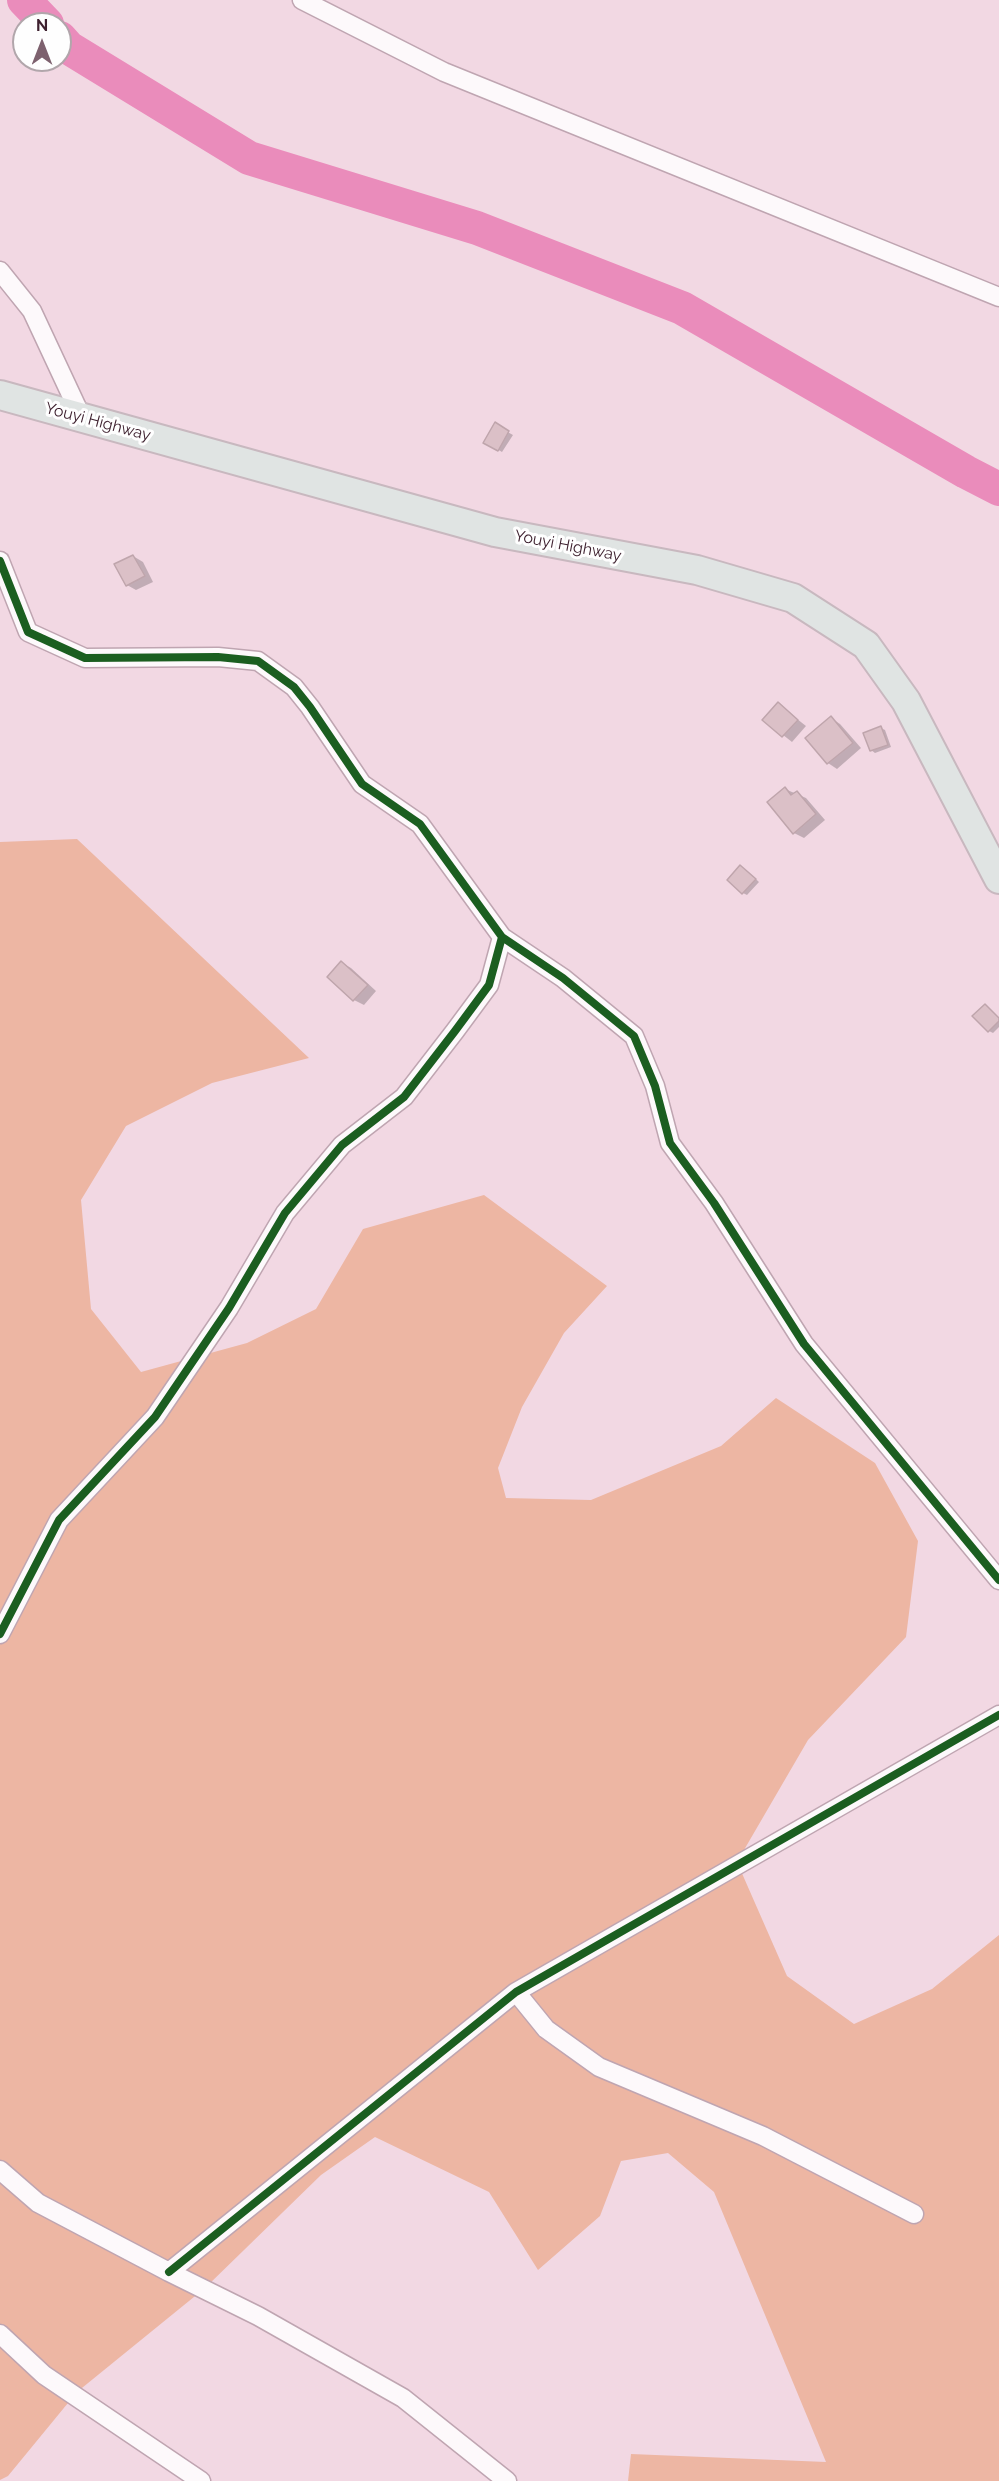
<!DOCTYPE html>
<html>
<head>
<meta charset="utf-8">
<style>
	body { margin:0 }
	#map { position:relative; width:999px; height:2481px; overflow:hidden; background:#f2d8e3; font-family:Raleway,sans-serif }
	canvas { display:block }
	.north { position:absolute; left:12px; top:12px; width:60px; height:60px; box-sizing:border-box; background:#fefefe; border:2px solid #b1a6ab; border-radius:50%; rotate:0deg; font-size:16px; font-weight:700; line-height:24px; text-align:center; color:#3e212f }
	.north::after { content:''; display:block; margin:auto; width:21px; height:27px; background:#7d616e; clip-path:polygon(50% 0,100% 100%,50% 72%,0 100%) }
</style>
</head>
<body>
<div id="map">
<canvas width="999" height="2481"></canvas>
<div class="north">N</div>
</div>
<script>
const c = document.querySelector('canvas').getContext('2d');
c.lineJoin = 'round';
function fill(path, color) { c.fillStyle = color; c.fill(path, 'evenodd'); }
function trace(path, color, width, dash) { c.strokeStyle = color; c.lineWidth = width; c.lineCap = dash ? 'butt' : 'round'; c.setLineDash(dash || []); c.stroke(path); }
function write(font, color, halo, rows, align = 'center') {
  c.font = font + ' Raleway,sans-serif'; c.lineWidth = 6; c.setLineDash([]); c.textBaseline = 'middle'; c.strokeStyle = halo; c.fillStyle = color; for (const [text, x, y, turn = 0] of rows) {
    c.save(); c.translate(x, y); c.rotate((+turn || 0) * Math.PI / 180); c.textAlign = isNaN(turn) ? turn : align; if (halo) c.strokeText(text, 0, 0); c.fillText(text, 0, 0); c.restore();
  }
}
const green = new Path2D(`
	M77,839L309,1058L212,1083L126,1126L81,1200L91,1309L141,1372L247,1343L316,1309L363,1229L484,1195L607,1286L564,1333L522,1407L498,1468L506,1498L591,1500L721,1446L776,1398L875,1463L918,1541L906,1637L808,1740L737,1862L787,1976L854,2024L932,1989L999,1935V2481H628L631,2454L826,2462L714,2192L668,2153L621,2161L600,2216L538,2270L489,2192L375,2137L321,2175L205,2288L77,2392L8,2476L0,2480V842Z`);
const shadow = new Path2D(`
	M495,425L513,435L502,452L485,442Z
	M133,556L143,562L153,582L136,590L127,585Z
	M778,704L806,726L792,742L764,720Z
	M831,718L840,724L861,748L837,769L828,763Z
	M881,728L885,730L891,747L875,753L871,750Z
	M785,789L806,798L825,820L804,838L794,833Z
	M745,869L759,882L747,895L743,893Z
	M342,963L351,968L376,991L364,1005L354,1000L329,977Z
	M985,1006L999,1018V1027L993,1033L989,1031Z`);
const river = new Path2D(`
	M24,0L47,24
	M60,38L69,48L249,158L477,228L682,308L966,472L999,489`);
const building = new Path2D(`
	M495,422L509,431L498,451L483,443Z
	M133,555L145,576L126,586L114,564Z
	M778,702L798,720L782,737L762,720Z
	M831,716L853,743L827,764L805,738Z
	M881,726L888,745L870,751L863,733Z
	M785,787L791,795L797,791L816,814L793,834L767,802Z
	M740,865L756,879L742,894L727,880Z
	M341,961L368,985L353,1001L327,977Z
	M985,1004L999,1018V1021L988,1032L972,1016Z`);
const street = new Path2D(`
	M302,0L444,72L999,297
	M0,271L32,311L81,416
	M0,561L28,632L85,658L218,657L258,661L294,687L310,707L362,784L420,824L502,937L563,978L634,1036L655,1086L670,1143L714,1203L804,1344L999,1580
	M0,1634L59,1520L155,1417L229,1308L285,1213L342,1145L404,1097L455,1031L489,985L502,937
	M516,1992L546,2029L599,2067L763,2136L914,2214
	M0,2170L38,2203L169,2272L258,2316L403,2398L507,2481
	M169,2272L516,1992L999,1715
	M0,2334L44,2375L201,2481`);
const primary = new Path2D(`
	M0,395L495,532L697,570L793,598L866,645L906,701L999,879`);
const cycleway = new Path2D(`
	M0,561L28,632L85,658L218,657L258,661L294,687L310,707L362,784L420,824L502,937L563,978L634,1036L655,1086L670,1143L714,1203L804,1344L999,1580
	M0,1634L59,1520L155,1417L229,1308L285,1213L342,1145L404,1097L455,1031L489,985L502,937
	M169,2272L516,1992L999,1715`);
const streetNames = [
	["Youyi Highway",98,422,15],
	["Youyi Highway",568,546,11]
];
fill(green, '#edb6a3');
fill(shadow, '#0003');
trace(river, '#ea8cbb', 34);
fill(building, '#dbc0c7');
trace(building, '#bfa5ac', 1.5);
trace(street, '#bfa5b1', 21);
trace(primary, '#c8b8bf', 32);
trace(street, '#fdf9fb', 18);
trace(primary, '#e0e4e3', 28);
trace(cycleway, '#1b5e20', 8);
write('16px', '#3e212f', '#fefefe', streetNames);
</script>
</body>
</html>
